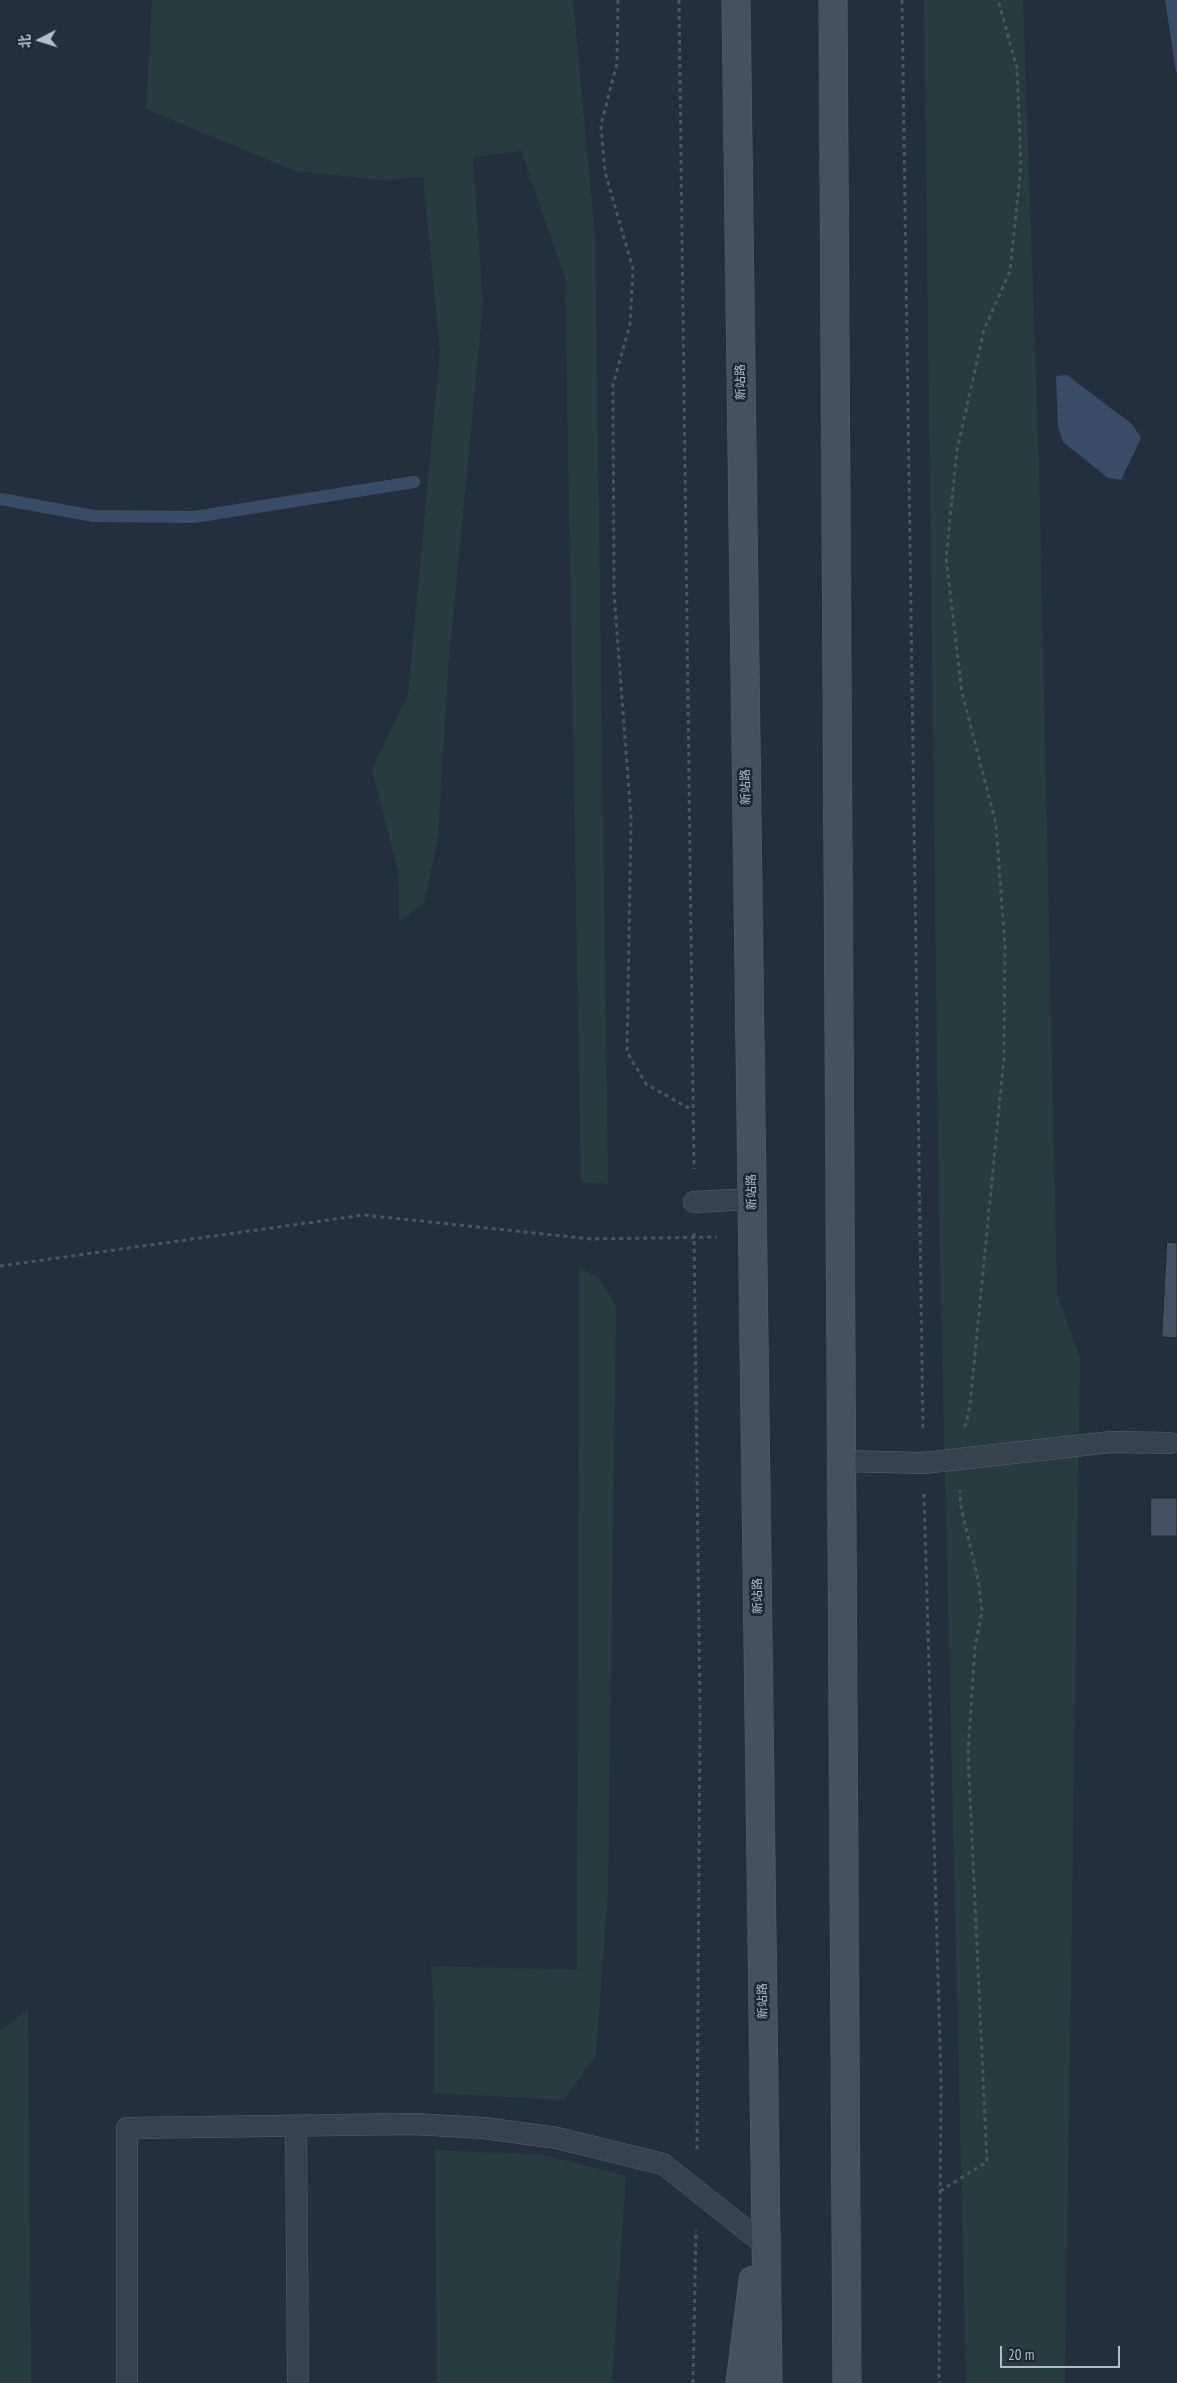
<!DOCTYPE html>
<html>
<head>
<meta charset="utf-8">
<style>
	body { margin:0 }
	#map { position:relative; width:1177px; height:2383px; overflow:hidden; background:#242f3e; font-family:"PT Sans Narrow","Noto Sans SC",sans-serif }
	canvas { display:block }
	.north { position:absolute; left:15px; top:15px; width:50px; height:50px; -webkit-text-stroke:4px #1d2633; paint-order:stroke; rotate:265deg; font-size:14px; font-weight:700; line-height:20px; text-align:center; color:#b4bcc9 }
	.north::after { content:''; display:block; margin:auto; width:18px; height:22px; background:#b4bcc9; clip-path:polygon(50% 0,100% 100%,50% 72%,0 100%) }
	.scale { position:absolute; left:1000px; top:2346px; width:120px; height:22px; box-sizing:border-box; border:2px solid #b4bcc9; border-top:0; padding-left:6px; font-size:15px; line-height:18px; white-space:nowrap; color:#b4bcc9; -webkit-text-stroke:4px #1d2633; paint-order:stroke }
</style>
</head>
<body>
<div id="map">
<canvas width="1177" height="2383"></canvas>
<div class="north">北</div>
<div class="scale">20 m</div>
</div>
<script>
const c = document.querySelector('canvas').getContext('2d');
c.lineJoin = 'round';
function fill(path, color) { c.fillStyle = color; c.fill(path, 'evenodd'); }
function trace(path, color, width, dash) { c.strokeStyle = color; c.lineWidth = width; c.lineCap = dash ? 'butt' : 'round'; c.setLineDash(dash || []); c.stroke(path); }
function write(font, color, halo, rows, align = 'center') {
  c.font = font + ' "PT Sans Narrow","Noto Sans SC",sans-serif'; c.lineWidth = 5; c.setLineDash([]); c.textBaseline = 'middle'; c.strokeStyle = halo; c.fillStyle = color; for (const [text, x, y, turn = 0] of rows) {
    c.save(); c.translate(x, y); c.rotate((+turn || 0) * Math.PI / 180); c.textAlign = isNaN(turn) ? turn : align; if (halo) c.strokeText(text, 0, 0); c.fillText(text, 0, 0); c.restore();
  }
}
const green = new Path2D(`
	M152,0H573L595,236L608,1184L581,1182L565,278L521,151L473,157L483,305L448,670L438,837L424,904L399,921L398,871L372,770L408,694L440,351L423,177L381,180L295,171L146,109Z
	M924,0H1023L1039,469L1057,1294L1080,1358L1065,2383H966L939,1212Z
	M579,1267L599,1278L616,1306L608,1889L596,2055L564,2100L434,2093V2006L431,1966L577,1970Z
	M28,2009L31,2383H0V2031Z
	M435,2150L544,2155L626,2176L612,2383H437Z`);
const water = new Path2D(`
	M1165,0H1177V73L1176,72Z
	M1067,375L1132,424L1141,438L1121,480L1108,478L1063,442L1058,427L1056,376Z`);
const stream = new Path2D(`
	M0,499L94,516L194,517L414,482`);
const building = new Path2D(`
	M1167,1242L1177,1243V1338L1162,1337Z
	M1151,1498H1177V1536H1151Z`);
const path = new Path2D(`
	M618,0L617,63L601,125L605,172L633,269L630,324L613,385L614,593L631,818L627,1052L646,1084L692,1110
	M679,0L694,1169
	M902,0L923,1430
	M694,1233L700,1715L697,2149
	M0,1266L364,1215L591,1239L717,1237
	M965,1427L970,1405L1004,1057L1005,947L996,824L962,693L946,558L957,450L984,330L1010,271L1021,166L1017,68L998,0
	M924,1494L941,2079L939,2383
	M940,2191L987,2162L968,1753L975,1647L982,1611L978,1579L961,1507L960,1490
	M693,2383L696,2230`);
const lane = new Path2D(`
	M694,1202L752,1199
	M841,1461L924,1463L1111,1442L1170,1443
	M296,2126L298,2383
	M127,2383V2128L413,2124L484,2128L557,2138L663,2164L759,2240`);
const secondary = new Path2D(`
	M736,0L768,2383
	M833,0L847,2383
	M740,2383L753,2280`);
const streetNames = [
	["新站路",741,382,-91],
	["新站路",746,787,-91],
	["新站路",752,1192,-91],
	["新站路",758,1596,-91],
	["新站路",763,2001,-91]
];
fill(green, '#263c3f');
fill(water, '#394c67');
trace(stream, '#394c67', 12);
fill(building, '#455162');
trace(building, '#1f2835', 1);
trace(lane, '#565f6c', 22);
trace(secondary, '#565f6c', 29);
trace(path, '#44595c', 3, [4, 4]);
trace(lane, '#38414e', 21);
trace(secondary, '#465061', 28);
write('12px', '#b4bcc9', '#1d2633', streetNames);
</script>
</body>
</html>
